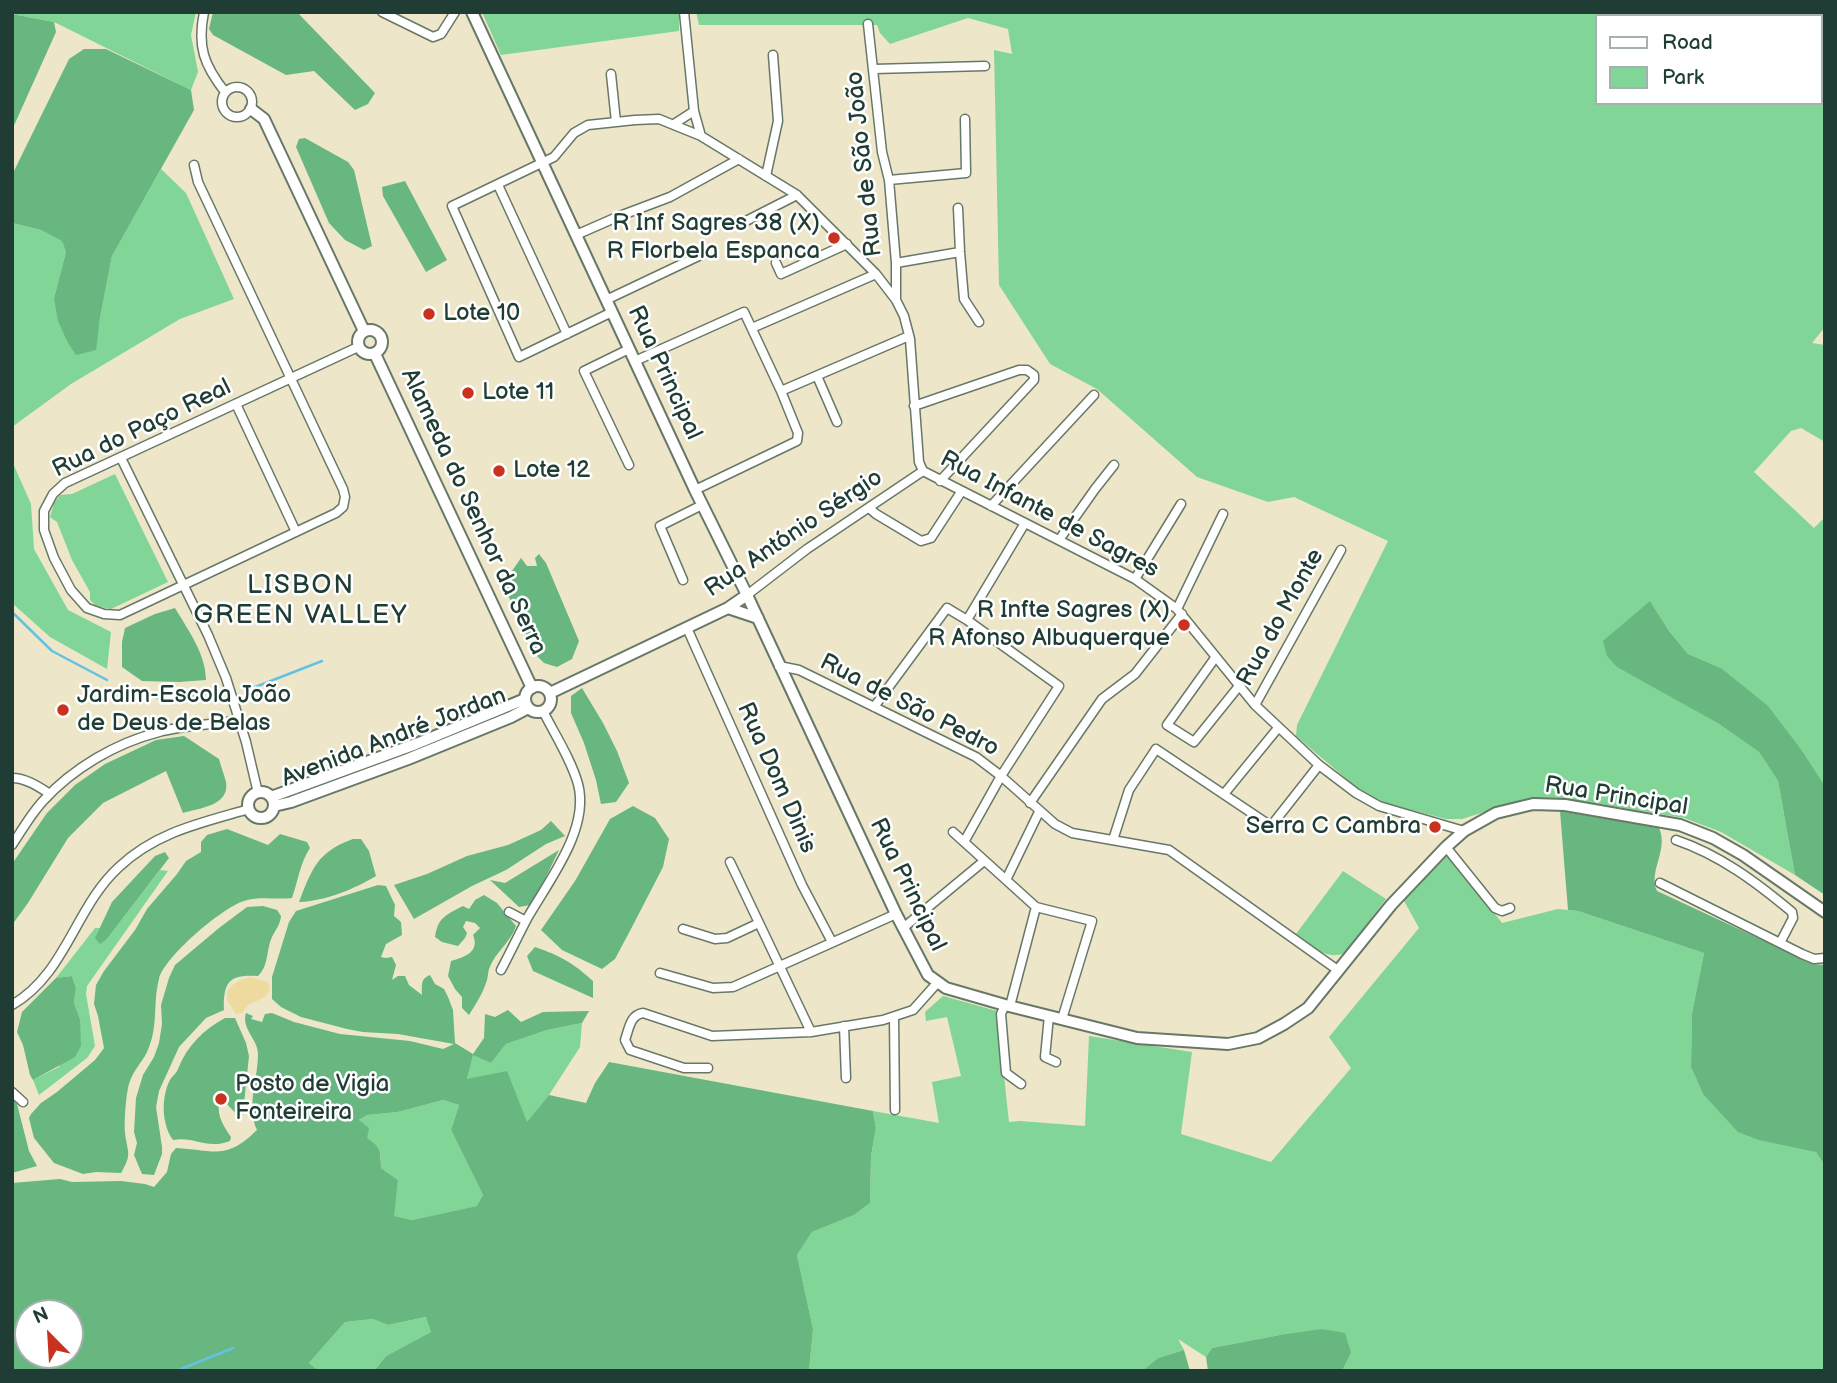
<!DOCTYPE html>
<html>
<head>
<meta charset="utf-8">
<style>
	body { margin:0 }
	#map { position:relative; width:1837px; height:1383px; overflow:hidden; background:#ede6c9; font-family:"Balsamiq Sans",sans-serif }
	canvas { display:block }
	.frame { position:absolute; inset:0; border:14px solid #1f3d34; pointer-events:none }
	.legend { position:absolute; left:1595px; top:14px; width:228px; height:91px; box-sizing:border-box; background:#fff; border:2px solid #a5b1ae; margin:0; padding:9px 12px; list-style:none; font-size:21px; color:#1f3d34 }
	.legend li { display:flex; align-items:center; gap:14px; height:35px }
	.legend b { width:35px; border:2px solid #a5b1ae }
	.north { position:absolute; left:14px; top:1299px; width:70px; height:70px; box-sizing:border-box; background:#fff; border:2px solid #a5b1ae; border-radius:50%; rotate:336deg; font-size:19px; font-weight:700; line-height:28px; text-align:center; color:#1f3d34 }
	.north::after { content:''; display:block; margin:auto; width:24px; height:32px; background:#c8321e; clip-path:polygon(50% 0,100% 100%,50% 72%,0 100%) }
</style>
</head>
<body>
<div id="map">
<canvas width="1837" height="1383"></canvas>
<div class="frame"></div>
<ul class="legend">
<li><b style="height:9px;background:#fff"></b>Road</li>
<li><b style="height:19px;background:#81d597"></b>Park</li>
</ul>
<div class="north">N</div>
</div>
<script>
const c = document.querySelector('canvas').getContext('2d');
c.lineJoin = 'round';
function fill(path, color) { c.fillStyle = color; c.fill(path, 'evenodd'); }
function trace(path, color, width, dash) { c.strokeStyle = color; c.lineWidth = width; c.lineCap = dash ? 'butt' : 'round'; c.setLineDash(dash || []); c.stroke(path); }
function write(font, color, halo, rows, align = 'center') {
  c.font = font + ' "Balsamiq Sans",sans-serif'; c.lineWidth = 5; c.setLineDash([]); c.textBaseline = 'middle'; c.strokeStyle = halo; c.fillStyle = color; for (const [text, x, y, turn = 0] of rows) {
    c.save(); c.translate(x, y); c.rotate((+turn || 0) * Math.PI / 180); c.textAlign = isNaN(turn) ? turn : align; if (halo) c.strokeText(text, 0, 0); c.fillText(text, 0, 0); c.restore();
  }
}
const green = new Path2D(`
	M12,12H196L191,35L198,72L191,90L54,22L12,14Z
	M482,12H679V31L501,55Z
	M696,12H1820L1825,23V327L1812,343L1825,345V442L1801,428L1791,431L1754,472L1814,528L1825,517V786L1803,752L1721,668L1688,654L1669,631L1650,601L1716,722L1759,752L1778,781L1795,875L1721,832L1684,818L1592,803L1545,798L1519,801L1462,819H1446L1385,803L1356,787L1296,736L1297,725L1388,541L1294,497L1268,502L1197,477L1097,389L1050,364L999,285L994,50L1012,54L1008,29L968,18L890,44L880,33L877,25H699ZM1597,16H1821V103H1597Z
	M161,169L186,193L234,299L180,319L71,384L12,427V223L41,230L62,240L66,252L54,298L95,350L100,318L112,256Z
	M12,461L31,504L34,549L68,610L111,632L107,669L50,637L12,603Z
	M115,474L168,582L111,609L96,606L90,600V592L72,560L57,522L50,517L54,503L60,495L72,494Z
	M1448,855L1451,856L1502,923L1558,909L1578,911L1704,953L1692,1013L1691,1067L1703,1094L1816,1152L1825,1166V1371H1342L1351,1353L1280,1335L1212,1348L1206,1357L1178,1339L1184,1350L1158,1358L1142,1371H809L813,1329L797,1255L812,1232L854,1215L870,1203L871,1156L876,1128L873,1111L939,1123L932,1082L961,1076L947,1017L926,1021L925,1012L943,996L997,1011L1009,1122L1020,1121L1085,1126L1089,1036L1192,1052L1181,1134L1271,1162L1351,1068L1329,1037L1419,928L1403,899Z
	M160,870L168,871L87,986L86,994L95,1046L87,1058L39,1095L33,1080L59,1067L80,1019L74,1003L76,988L72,976L56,978L95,928H100L96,938L107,939Z
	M1343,871L1386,899L1345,953C1325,961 1312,945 1296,934Z
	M582,1023L580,1047L549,1095L527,1123L467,1079L473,1054L491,1063L506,1044L547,1030Z
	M443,1100L459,1105L451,1130L483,1195L478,1206L412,1220L393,1216L398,1180L381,1168V1156L366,1138L359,1120L367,1115L398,1112Z
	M427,1317L431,1332L386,1356L374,1371H319L309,1363L345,1322L373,1319L388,1325Z`);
const forest = new Path2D(`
	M213,12H297L375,93L368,104L355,110L314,71L286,75L213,35L209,29Z
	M12,14L54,22L56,32L12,130Z
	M84,49H106L191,90L194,110L112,256L100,318L96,350L76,355L68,343L58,321L54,298L66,252L62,241L41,230L12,223V175L69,59Z
	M305,138L348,162L354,170L372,246L364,250L345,240L329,223L296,147L299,139Z
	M405,181L447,260L426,272L383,196L382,187Z
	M539,554L546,563L579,641L572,659L557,667L544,663L535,654L503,584L521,558L527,566H537L535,558Z
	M1650,601L1669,631L1688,654L1721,668L1768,706L1803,752L1825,786V895L1795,875L1778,781L1759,752L1716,722L1617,667L1607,656L1603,641Z
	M175,608C188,630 206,654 206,680L179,682L142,681L122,667V642L125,628L155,614Z
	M582,688L603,723L617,751L629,783L616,802L601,804L596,780L584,743L571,713V696Z
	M184,736L219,759C221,767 224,774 226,782C230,806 199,808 183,813L166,771L103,803L68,838L28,903L12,925V864L47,813L75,785L105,764L156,740Z
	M633,806L655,818L669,839L663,867L632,927L615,959L602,969L562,950L541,930L575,881L610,819Z
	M1560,811L1659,828C1669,850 1648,871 1657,891L1814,964L1825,965V1166L1816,1152L1759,1140L1738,1132L1703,1094L1691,1067L1692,1013L1704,953L1578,911L1568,910Z
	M551,821L565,836L546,844L506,870L472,886L414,919L394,885L427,874L467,856L508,845L541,830Z
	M227,829L268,845L280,834L307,842L310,848C300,863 298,881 292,898C276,900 260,896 244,901C223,907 164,957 159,979C153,1001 158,1026 149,1047C145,1060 133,1069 129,1084C126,1094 124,1122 125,1132C127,1153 133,1153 121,1173L96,1172L83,1174L54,1163L34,1138L29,1118L31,1114L41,1103L57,1092L95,1060L104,1048L98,1016L94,1004L96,985L104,971L135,930L147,909L177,874L186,861L201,852V842L207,835Z
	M353,839H361L369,851L376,876C354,889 326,901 299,902C312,869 317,852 353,839Z
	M559,850L544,881L530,905L519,907L490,880L505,883Z
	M165,852L169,858L107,939L100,944L95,938L112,902L155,856Z
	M378,885L386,886L395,905L394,916L401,922L402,935L386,944L381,957L386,958L392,957L396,965L392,980L398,976H405L409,985L422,995C422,986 420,979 430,975L435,984L444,989L448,997L453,1010L455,1043L473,1054L484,1038L485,1014L495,1017L508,1010L521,1022L543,1012L589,1011L582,1023L547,1030L506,1044L491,1063L473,1055L467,1079L507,1071L527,1122L549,1095L586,1103L595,1083L609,1062L873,1111L876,1128L871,1156L870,1203L854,1215L812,1232L797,1255L813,1329L809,1371H374L386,1356L431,1332L426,1317L388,1325L373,1319L345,1322L309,1363L319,1371H12V1183L60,1179L72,1182L121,1181L145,1184L154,1187L167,1172L171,1154L176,1148C215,1150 225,1161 257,1130C246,1107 258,1079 258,1054C258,1039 241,1029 246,1013L253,1016L251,1019L262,1022L265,1014L272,1013L294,1022L340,1034L410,1041L443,1049L454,1044L398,1034L363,1032L347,1029L301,1017L281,1007L272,999V977L289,922L296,911ZM443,1100L459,1105L451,1130L483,1195L477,1206L412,1220L394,1216L398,1180L381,1168C381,1151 380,1147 367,1138L369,1128L359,1120L367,1115L398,1112ZM28,1313H70V1355H28Z
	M484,895L497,903L516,926C511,942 495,952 489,969C488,972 488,976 487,980C483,993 476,1004 469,1015L462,1008V997L455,989L448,976L451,961C465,957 480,952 473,935L480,928L475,923L466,921L463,927L467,933L465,938L458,946L442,942L435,937C438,917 446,915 463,906L469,909L475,900Z
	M263,906L277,910L281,916C280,925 276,929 272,937C266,950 269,966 258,976C229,974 223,982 224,1010L206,1018L179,1047L159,1091L156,1107L162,1147V1154L154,1175L142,1174L134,1155L137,1143L134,1132L136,1098L143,1075L154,1057L159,1043L162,1024L161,1005L169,978L175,965L219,928L247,907Z
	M535,947C561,956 573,963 593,981V998L533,971L527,956Z
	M72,976L76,988L74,1003L80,1019L81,1046L75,1057L33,1080L30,1075L23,1045L17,1032L22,1012L56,978Z
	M225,1018H235L246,1043L249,1056L243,1113L241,1119L225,1102L219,1104C217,1116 224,1127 231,1137L230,1141C205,1150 196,1136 173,1140C162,1125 161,1099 169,1082C171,1077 176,1074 178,1069C187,1046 203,1030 225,1018Z
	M12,1098L17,1104L29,1151L37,1166L12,1173Z
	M1322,1329L1345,1333L1351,1353L1342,1371H1208L1206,1357L1212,1348L1280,1335Z
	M1184,1350L1190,1371H1142L1158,1358Z`);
const sand = new Path2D(`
	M250,977L268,982L270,990C261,1005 252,997 242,1013L236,1014L228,1002L227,992C233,983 239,980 250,977Z`);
const stream = new Path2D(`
	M12,612L52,651L107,680
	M122,687L161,699H181L215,691
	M245,691L322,661
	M176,1371L233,1348`);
const minor = new Path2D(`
	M204,12C197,47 204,65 225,92
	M382,12L433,37L441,34L455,12
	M684,12L694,111L701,136
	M868,24L882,152L889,180L896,263V300
	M874,69L985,66
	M611,74L616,122
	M222 102a15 15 0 1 1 30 0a15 15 0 1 1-30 0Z
	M674,124L694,111
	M194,165L198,182L343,489L345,497L343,507L336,513L120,615L104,614L87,608L71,590L54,558L44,530V511L53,494L65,483L358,347
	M766,176L778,121L773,55
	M889,180L966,173L965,119
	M498,185L567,334
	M958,208L960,252L964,299L979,322
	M744,222L797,195
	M576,235L617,217L670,197L739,159
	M776,263L781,274L847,244
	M896,263L960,252
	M606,300L703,254
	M612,312L519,357L452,206L554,157L574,133L588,125L635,120L659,119L701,136L797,195L876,274L896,300L904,316L910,339L919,462L923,471L1135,579L1177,609L1255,705L1319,765L1356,793L1379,806L1464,831
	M752,328L876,274
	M635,361L744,312L781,391L909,336
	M817,376L837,422
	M236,404L296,532
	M914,406L1019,370H1027L1034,375V380L940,481
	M121,458L208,635L226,678L246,742L258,793
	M629,465L584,371L629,349
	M695,490L797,441L798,433L781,391
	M991,506L1094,395
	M869,508L876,514L921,541L931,538L961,492
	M1059,540L1095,489L1114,465
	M1135,579L1181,504
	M683,580L660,526L702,505
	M747,595L807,549L923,471
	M1177,609L1223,514
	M967,620L1025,523
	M687,628L802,885L832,942
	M1215,658L1167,725L1194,742L1239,686
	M779,666L799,670L976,757L1001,776L1055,824L1072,833L1169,850L1339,971
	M1255,705L1341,550
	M874,707L947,608L967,620L1059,686L1001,776L964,842
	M12,778C26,778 39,787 50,794
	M1224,794L1278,728
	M1030,803L1102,699L1135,674L1182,614
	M953,832L1036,907L1092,921L1062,1019
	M1113,840L1129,790L1156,749L1271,826L1319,765
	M1676,840C1720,855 1756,882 1792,912L1793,918L1780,943
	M12,845C22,830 31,814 43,801C73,768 116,743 159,732C185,725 213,725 239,720
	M1446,847L1495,908L1502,911L1510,908
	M730,862L811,1032
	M1006,880L1039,812
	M1660,883L1802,954L1814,959L1825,958
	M509,912L526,921
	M903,928L984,861
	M683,929L715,939L727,938L759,923
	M501,970C510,953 519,934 528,917C549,880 590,829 578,784C571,759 555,735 543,711
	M660,973L713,988L733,987L896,914
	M12,1005C66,974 75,907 119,867C156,832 201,823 249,809
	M1005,1005L1001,1014L1006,1073L1021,1084
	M1010,1006L1036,907
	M1049,1016L1045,1057L1056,1062
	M894,1017L895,1110
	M844,1026L846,1078
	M708,1068H684L630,1050L625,1040C629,1029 630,1015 643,1013L712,1036L811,1032L883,1020L913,1010L938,982
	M12,1092L23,1102`);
const tertiary = new Path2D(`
	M472,12L695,490L747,595L896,914L928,975L946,988L1005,1005L1137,1038L1228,1044L1258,1038L1284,1024L1308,1008L1391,905L1446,847L1464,831L1496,813L1533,804L1565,805L1680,825L1713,838L1743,855L1825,912
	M251,109L264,119L364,331
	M358 342a12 12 0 1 1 24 0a12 12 0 1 1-24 0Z
	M375,354L532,688
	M728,608L758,618
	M525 699a13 13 0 1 1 26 0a13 13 0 1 1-26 0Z
	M550,693L728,608L747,595
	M248 805a13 13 0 1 1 26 0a13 13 0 1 1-26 0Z
	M271,797L416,744L525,699
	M274,806L291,802L408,759L511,717L528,708`);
const markers = [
	[834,238,7,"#c8321e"],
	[429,314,7,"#c8321e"],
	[468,393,7,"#c8321e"],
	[499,471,7,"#c8321e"],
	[1184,625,7,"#c8321e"],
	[63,710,7,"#c8321e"],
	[1435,827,7,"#c8321e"],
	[221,1099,7,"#c8321e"]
];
const streetNames = [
	["Rua de São João",865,164,-96],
	["Rua Principal",664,373,65],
	["Rua do Paço Real",142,429,-26],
	["Alameda do Senhor da Serra",473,512,65],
	["Rua Infante de Sagres",1049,515,28],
	["Rua António Sérgio",794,534,-34],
	["Rua do Monte",1281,618,-61],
	["Rua de São Pedro",909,706,27],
	["Avenida André Jordan",394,738,-21],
	["Rua Dom Dinis",776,778,66],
	["Rua Principal",1616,797,9],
	["Rua Principal",907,885,64]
];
const poiNames = [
	["R Inf Sagres 38 (X)",820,224,"right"],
	["R Florbela Espanca",820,252,"right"],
	["Lote 10",443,314],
	["Lote 11",482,393],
	["Lote 12",513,471],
	["R Infte Sagres (X)",1170,611,"right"],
	["R Afonso Albuquerque",1170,639,"right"],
	["Jardim-Escola João",77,696],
	["de Deus de Belas",77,724],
	["Serra C Cambra",1421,827,"right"],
	["Posto de Vigia",235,1085],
	["Fonteireira",235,1113]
];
const neighbourhoodNames = [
	["LISBON",301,586],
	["GREEN VALLEY",301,616]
];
fill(green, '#81d597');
fill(forest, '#68b680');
fill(sand, '#eeda9e');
trace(stream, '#63c2e1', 2.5);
trace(minor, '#677868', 11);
trace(tertiary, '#677868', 14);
trace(minor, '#fff', 8);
trace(tertiary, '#fff', 10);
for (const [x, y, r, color] of markers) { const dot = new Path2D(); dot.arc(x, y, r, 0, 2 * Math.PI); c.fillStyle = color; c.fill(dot); trace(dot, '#fff', 2.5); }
write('24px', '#1f3d34', '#fff', streetNames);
write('24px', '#1f3d34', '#fff', poiNames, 'left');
c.letterSpacing = '2px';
write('26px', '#1f3d34', '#fff', neighbourhoodNames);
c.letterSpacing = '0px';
</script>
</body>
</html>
